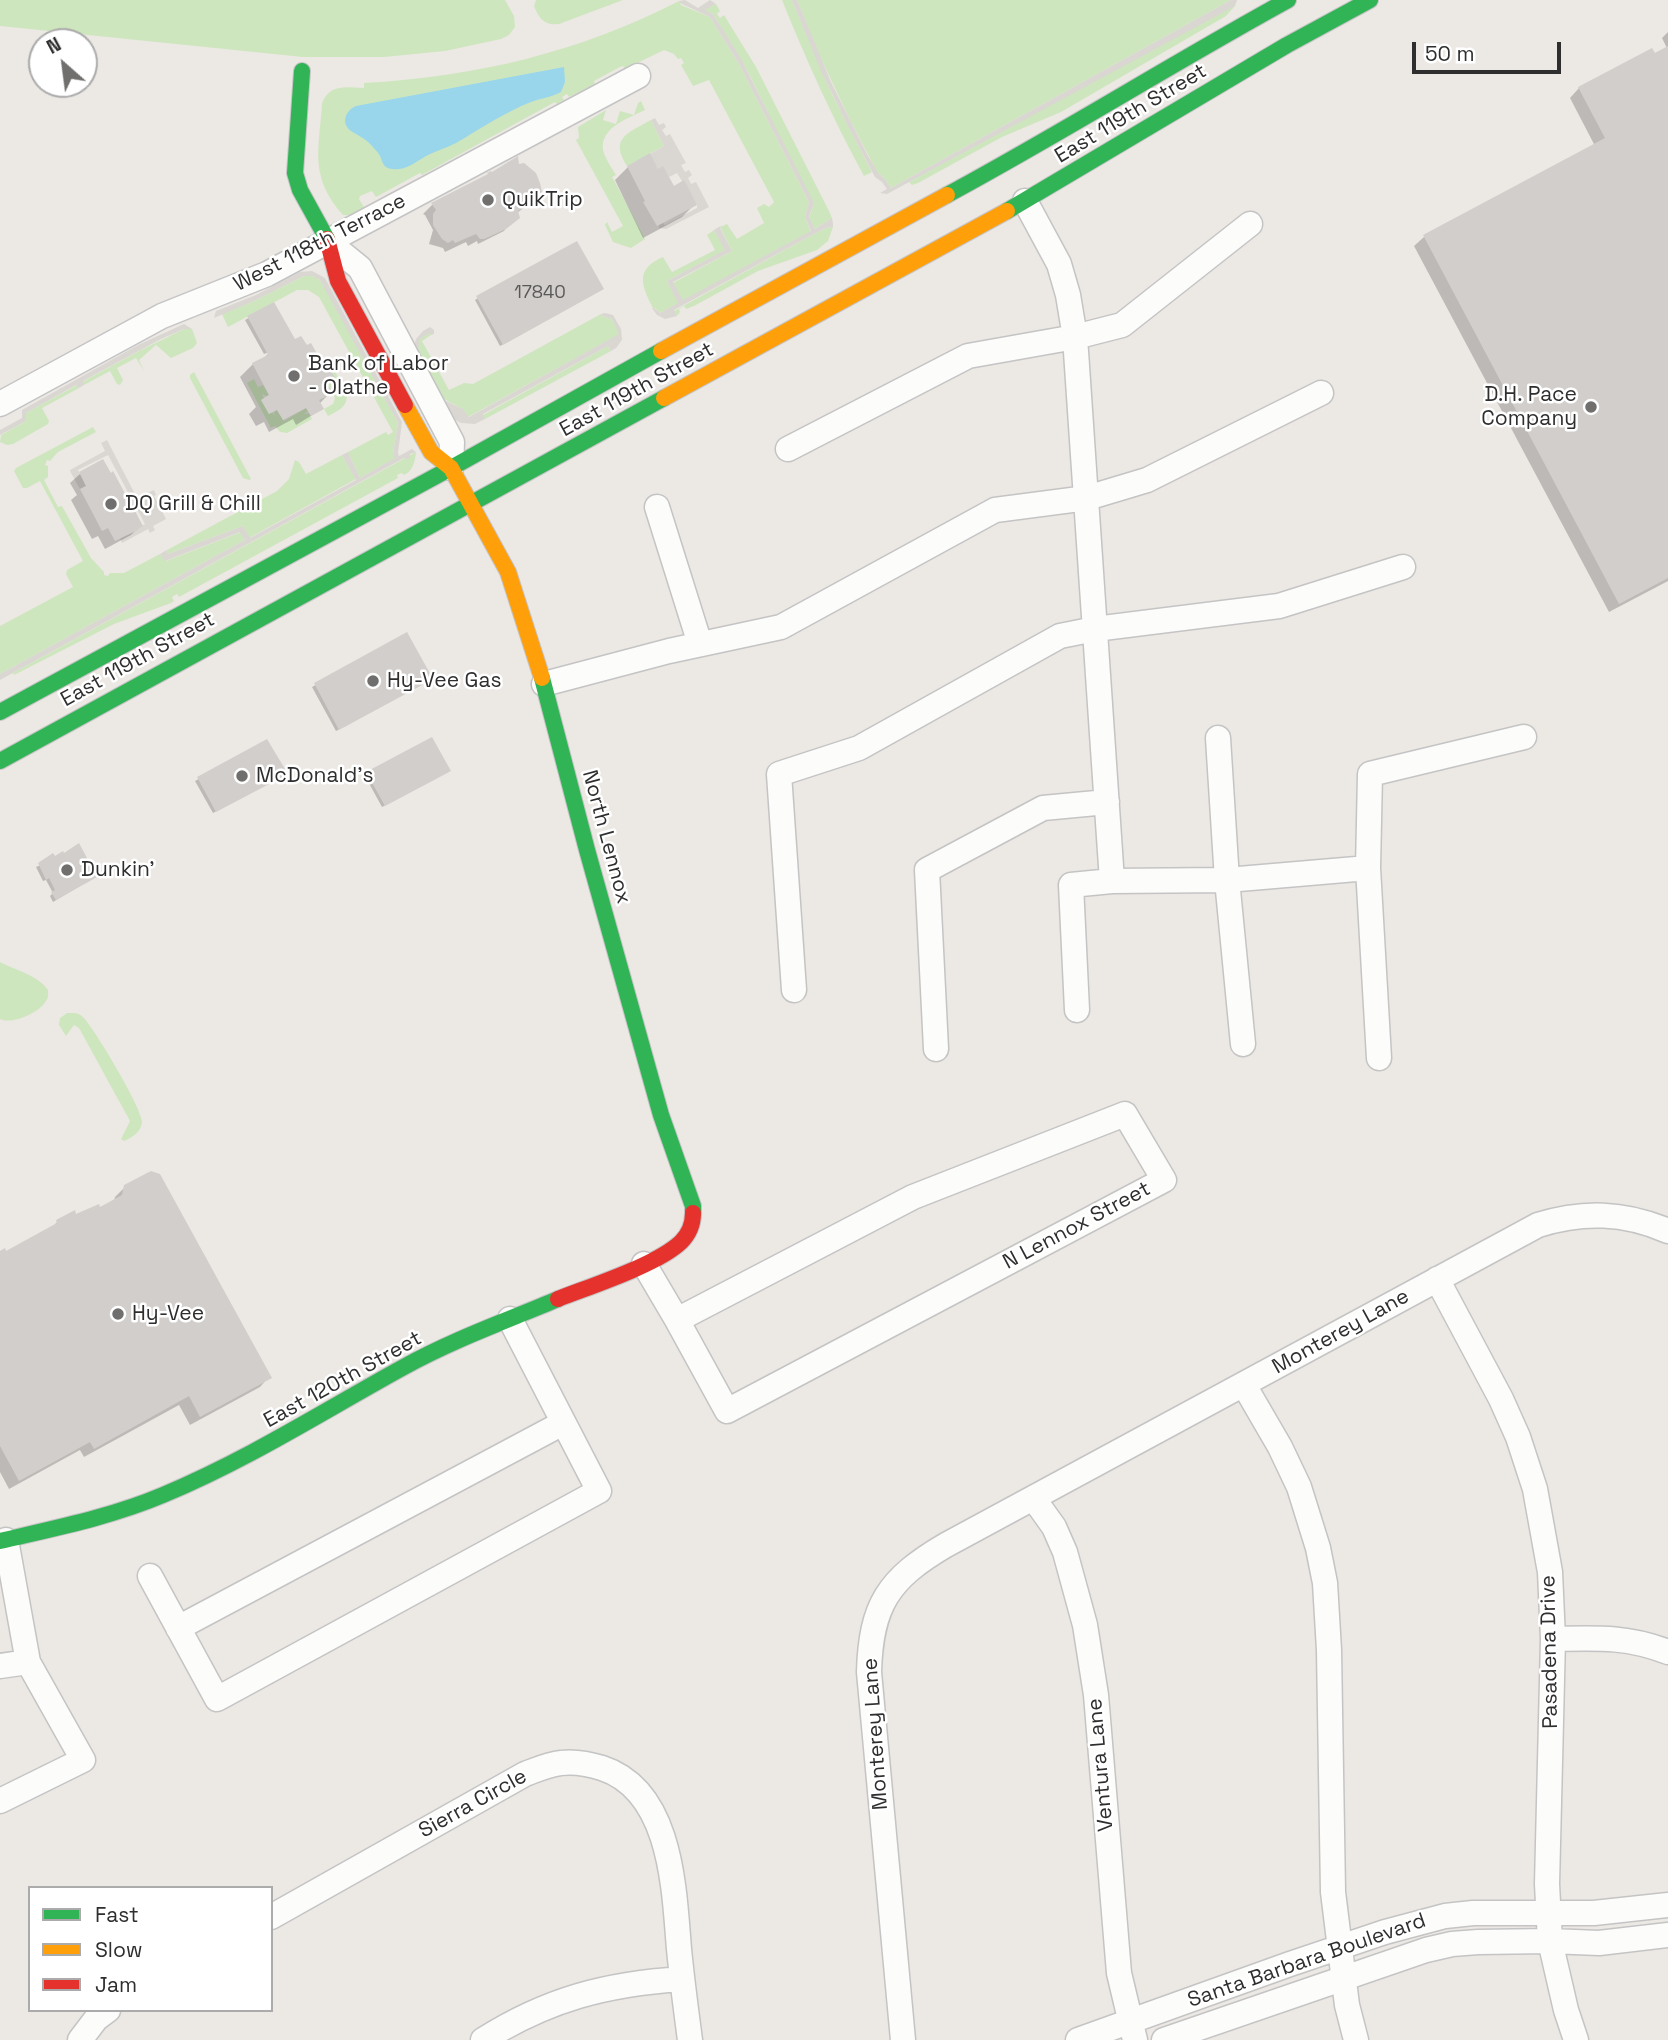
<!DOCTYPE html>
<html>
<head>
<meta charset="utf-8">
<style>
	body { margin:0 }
	#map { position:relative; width:1668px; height:2040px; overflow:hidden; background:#ece8e4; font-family:"Space Grotesk",sans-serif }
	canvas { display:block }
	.legend { position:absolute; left:28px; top:1886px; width:245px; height:126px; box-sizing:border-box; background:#fff; border:2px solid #ababab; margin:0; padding:9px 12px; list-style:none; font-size:21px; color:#2e2e2e }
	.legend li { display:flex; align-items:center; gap:14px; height:35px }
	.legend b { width:35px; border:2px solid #ababab }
	.north { position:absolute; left:28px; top:28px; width:70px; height:70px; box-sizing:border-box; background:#fff; border:2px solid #ababab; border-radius:50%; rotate:332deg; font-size:19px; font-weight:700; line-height:28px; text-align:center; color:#2e2e2e }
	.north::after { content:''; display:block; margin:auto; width:24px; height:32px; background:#706f6e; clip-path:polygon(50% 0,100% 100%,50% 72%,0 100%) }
	.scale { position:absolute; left:1412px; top:42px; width:149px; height:32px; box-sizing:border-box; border:4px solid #2e2e2e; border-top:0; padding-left:9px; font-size:21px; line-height:24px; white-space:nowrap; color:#2e2e2e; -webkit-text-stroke:5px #fff; paint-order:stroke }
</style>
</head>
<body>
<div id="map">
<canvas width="1668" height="2040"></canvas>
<ul class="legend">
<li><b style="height:9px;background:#30b455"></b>Fast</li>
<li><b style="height:9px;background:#ff9f0a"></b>Slow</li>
<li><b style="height:9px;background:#e5322d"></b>Jam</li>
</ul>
<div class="north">N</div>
<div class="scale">50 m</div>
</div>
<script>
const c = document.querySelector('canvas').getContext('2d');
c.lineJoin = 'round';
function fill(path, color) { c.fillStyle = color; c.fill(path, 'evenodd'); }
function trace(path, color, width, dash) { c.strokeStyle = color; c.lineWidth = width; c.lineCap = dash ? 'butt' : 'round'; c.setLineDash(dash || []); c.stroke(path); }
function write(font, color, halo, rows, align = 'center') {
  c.font = font + ' "Space Grotesk",sans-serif'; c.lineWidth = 5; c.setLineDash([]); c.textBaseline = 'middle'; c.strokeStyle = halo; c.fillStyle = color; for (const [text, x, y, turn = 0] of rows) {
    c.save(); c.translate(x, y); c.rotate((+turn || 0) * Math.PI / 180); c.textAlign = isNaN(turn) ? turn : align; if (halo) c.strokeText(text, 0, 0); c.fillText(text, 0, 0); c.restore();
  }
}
const green = new Path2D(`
	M0,0H505L514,16L515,27L509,35L501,39L445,51L384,57H303L0,26Z
	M536,0H623L559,24C545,26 539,19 534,6Z
	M782,0H792L831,92L872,172L864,176C833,119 806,60 782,0Z
	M797,0H1231L891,188L885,179L877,172L850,120L817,50Z
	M679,1L681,5L710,17L739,64L809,202L805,217L811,232L683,301L673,283L732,251L720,227L727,224L737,239L764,223L757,208L764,204L769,207L774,202L709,80L693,86L681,65L684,63L681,58L678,59L674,54L664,50L625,69L623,66L620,67L594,81L595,85L569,97L567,94L562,97L564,100L557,104L555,102L422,175L420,173L376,197L372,191L360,196L359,199L365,209L352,215H343C309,177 319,150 322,104C328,84 347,87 364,88V83C475,77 580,52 679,1Z
	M716,4L720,11L717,14L720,18L724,15L756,67L829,211L832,218L815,229L809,218L813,206L750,76L713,14L704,10Z
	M1231,6H1235L1226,16L1061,112L1002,137L918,183L912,185L909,182Z
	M641,101L645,110C629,118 600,127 603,150C605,158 611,167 616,175L612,177L615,182L645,239L631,248L613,242L605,225L607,222L612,232L623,226L576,140L579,138L578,127L606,110L603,120L616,124L620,111L634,115L638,103Z
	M651,120L664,146L627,166C609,138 628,133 651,120Z
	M833,227L828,241L817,250L758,271L694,306L686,309L684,306L679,309L680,312L677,316L674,311L808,237L826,228Z
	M714,230L726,250L667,281L679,303L660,313L655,308H653C641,285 635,269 663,257L672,272L715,250L707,235Z
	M304,276C313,274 319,278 324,285L398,423L393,454L396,458L360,478L348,452L386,432L388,435L393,432L319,297L308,290H297L228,327L222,314L254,301Z
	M601,314L602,316L612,319L620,334L468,417C463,405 450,405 441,396L417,348L420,339L430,332L431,335L422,341L449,390L464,383L473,384Z
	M184,329H192L197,343L193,348L171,358L156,345L139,360L144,371L136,358L117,368L123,380L120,385L117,384L110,371L84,385L82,382L141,350Z
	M608,346L611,351L485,419L483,415Z
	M328,358L347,394C347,408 339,410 328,416L324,409L333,404L335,398L327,383L330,381L332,385L334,384L323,365Z
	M194,372L251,479L249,480L243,478L190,378V375Z
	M254,379L258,387L263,385L269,395L266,396L262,394L264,398L261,400L269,414L272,412L275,416L274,412L277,410L284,421L306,408L308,411L304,414L309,413L312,419L287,433L280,432L275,426L271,428L247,383Z
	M77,385L79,388L42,408L49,421L48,424L13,444L7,445L0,442L1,435L26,421V413Z
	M93,427L96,432L58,452L50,461L47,460L45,465L48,466V477L44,480L58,507L62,506L91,558L104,572V575L108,576L110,573H124L160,554L166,561L241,532L245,540L0,674V626L73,587L66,574L67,570L83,561L40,481L27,488H23L14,471L16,468Z
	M416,452C415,462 413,471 404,475L402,473L397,475L398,478L179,597L177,594L172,597L174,601L171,603L114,624L14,675L13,673Z
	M342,455L356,479L249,538L243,526L168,554L167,550L277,491L289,479L295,460L299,462L306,474Z
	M0,962C15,970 38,975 48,990C48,995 49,997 46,1001C39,1013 12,1025 0,1019Z
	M67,1013C74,1013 78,1012 83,1017C94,1028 142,1108 142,1122C141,1132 133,1137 124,1141L121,1139L130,1121L79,1028L74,1025L66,1036L59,1025L60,1018Z`);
const plaza = new Path2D(`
	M685,0L698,8L710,0L716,4L705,10L713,14L740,57L813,201V206L809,217L815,229L832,218L833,224V227L826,228L808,237L674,310L677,316L665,319L657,315L652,308H654L660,313L678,303L667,281L725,250L714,230L717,228L721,226L720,228L732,251L673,282L683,300L811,231L805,217L809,202L739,64L710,17L680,3L679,1Z
	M792,0H797L831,82L868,156L879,174L885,179L891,188L1231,0H1237L1235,6L887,194L880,193L887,189L882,182L875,177L848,126L821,71Z
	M655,118L659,125L664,123L666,127L662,130L666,136L670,134L686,163L681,165L685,172L689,170L692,175L688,178L691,184L696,182L709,207L666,229L659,228V225L663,223L665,225L697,208V205L677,173L669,177L658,169L650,154L664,146L651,120Z
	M312,271L325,278L402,422L398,453L399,456L412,449L416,452L410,454V458L408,459L404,458L0,680V674L245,540L240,532L165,561L160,554L167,550L168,554L243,526L250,538L356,480L342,455L348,452L360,478L395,458L393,454L398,423L320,280L313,276H304L254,301L214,318L216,311L256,295L300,272Z
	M605,313L613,315L621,329L622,340L616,348L611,351L608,346L483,414L485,419L475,424L461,423L452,418L413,349L416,339L423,331L430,327L434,330V334L431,335L429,333L420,339L418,351L441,396L446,401L463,409L469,417L619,334L612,319L602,316L601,314Z
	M184,324L192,329H184L161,339L83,381L84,385L79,388L76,385L35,408L26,413V421L0,435V430L22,418V410L138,345Z
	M107,440L137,498L154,490L156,495L154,496L166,519L153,526L155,530L150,533L148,529L122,543L120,538L145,524L108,455L78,470L86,486L80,489L71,473L70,470L105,451L101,443Z`);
const water = new Path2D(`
	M564,67L565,82L561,92C550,98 541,98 531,102C505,112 480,129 456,143C446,148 436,151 426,156C416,162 405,171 392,169C382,168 383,161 379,154C377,151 374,149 372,146C364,137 360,137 351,131C340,123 346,110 356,106Z`);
const shadow = new Path2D(`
	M1668,32V581L1609,612L1414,246L1424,237L1595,146L1570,98L1579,88L1667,48L1662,38Z
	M516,162L536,198L517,213L504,231L478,244L477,241L468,246L466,242L445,252L443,248L429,244L433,230L425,215L423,214L432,205Z
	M628,167L657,171L673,188L695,204L682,217L643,238L615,180Z
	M599,291L500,346L475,300L478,298Z
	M273,304L291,337L330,393L319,404V411L296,425L293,419L269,432L264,422L256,426L249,414L256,407L240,377L253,364L263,359L271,351L264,354L245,320Z
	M102,462L140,526L131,535L105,549L98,536L92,539L71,500L77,495L70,483L80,474Z
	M406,634L429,681L336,731L312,687Z
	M267,742L283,776L213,813L195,781Z
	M446,773L382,807L365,776L368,774Z
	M64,855L95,877L53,902L50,896L53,893L46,880L43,881L36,867Z
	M125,1187L269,1377L260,1387L190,1425L179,1405L84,1457L80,1450L9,1489L0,1472V1253H6L51,1229L57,1222L99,1209L114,1201L115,1197Z`);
const building = new Path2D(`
	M1668,46V578L1619,604L1423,235L1605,138L1578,87L1652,48L1655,53Z
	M650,153L658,169L663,166L674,186L684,180L697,205L657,226L643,202L645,201L627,166Z
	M518,156L519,164L524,163L536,173L540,183L542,192L536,195L538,198L518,211L520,218L506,229L484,239H480L476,234L455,243L453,240L448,243L442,239L433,225V214L436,210L431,203L488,174L487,173L491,171L492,172Z
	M577,241L604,289L503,345L476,296Z
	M274,302L295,339L301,336L307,345L311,343L324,366L327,364L335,378L327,383L333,393L319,400L324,409L311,416L306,408L283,420L277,410L269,414L261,400L269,395L252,363L268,355L247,316Z
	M103,459L111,473L113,471L128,499L132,497L139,509L135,511L143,526L138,529V530L115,541L108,528L102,531L80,489L86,486L79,472Z
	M407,632L433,679L339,730L314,683Z
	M432,737L451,771L385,806L366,772Z
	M267,739L288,774L216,812L197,777Z
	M79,843L97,877L56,900L51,892L55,890L49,878L46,880L38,863L53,853L55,856L63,851L64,853Z
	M151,1171L160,1174L272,1378L200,1417L189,1396L94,1449L90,1442L19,1481L0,1446V1251L5,1248L6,1251L57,1223L56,1220L75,1210L76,1214L99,1204L100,1207L122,1195L124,1185Z`);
const street = new Path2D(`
	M1025,201L1059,264L1068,295L1075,337L1112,881L1227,880L1368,868
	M328,242L360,268L452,442L451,468
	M0,404L162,316L267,274L638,76
	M788,449L968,356L1075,337L1122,325L1250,224
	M657,507L700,644
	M544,684L669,651L781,627L995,510L1087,498L1147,480L1321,393
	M1218,738L1227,880L1243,1044
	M794,990L779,774L859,748L1060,636L1095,629L1279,606L1403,567
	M1077,1010L1071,885L1112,881
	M936,1049L927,870L1043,808L1107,802
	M1379,1058L1368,868L1370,774L1524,737
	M644,1264L677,1320L913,1197L1125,1114L1164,1180L727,1411L677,1320
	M1437,1279L1501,1399L1518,1437L1535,1489L1550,1572L1553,1639L1547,1884L1550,1941L1566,2010L1576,2040
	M1244,1385L1280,1447L1299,1487L1318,1548L1325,1583L1329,1650L1333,1892L1347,2005L1356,2040
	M1034,1499L1054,1527L1065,1552L1085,1625L1096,1695L1119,1973L1135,2040
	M150,1576L217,1699L599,1491L510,1319
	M178,1628L563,1423
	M1553,1639C1596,1638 1627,1636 1668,1652
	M0,1666L28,1662
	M0,1801L83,1760L28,1662L6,1540
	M271,1917L525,1774C536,1770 549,1764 561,1763C575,1761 589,1764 602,1768C672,1791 674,1889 679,1949C682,1980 686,2010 690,2040
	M80,2040L96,2019L108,2010
	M483,2040C548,1999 606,1984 682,1979
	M903,2040L869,1672C871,1605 888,1579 946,1545L1538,1225C1583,1211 1624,1212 1668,1231
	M1078,2040L1290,1964L1385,1932L1445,1916L1473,1913H1594L1668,1905
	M1164,2040L1426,1950L1452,1944L1478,1942L1550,1941L1599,1943L1668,1935`);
const fast = new Path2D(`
	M302,71L295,173L300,190L327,239
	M947,195C1062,133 1173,63 1288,0
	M1007,211L1287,45L1370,0
	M542,678L587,850L661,1115L693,1206V1213
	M0,712L451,468L661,351
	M0,761L664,398
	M0,1541C55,1528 111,1517 163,1495C249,1459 322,1412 402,1368C452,1340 506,1321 558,1299`);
const slow = new Path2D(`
	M661,351L947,195
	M664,398L1007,211
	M405,405L431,452L451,468L508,572L542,678`);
const jam = new Path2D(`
	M327,239L338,281L405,405
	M558,1299C591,1286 657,1265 681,1242C689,1234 693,1224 693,1213`);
const markers = [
	[488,200,7,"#706f6e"],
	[294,376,7,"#706f6e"],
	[1591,407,7,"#706f6e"],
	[111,504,7,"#706f6e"],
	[373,681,7,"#706f6e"],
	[242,776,7,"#706f6e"],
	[67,870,7,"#706f6e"],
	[118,1314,7,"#706f6e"]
];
const numberNames = [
	["17840",540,293]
];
const streetNames = [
	["East 119th Street",1131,114,-31],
	["West 118th Terrace",320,243,-27],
	["East 119th Street",637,390,-29],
	["East 119th Street",138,660,-29],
	["North Lennox",606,837,75],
	["N Lennox Street",1077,1226,-28],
	["Monterey Lane",1341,1332,-29],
	["East 120th Street",343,1380,-29],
	["Pasadena Drive",1550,1652,-91],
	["Monterey Lane",876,1734,-94],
	["Ventura Lane",1101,1765,-95],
	["Sierra Circle",473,1804,-29],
	["Santa Barbara Boulevard",1307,1961,-19]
];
const poiNames = [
	["QuikTrip",502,200],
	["Bank of Labor",308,364],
	["- Olathe",308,388],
	["D.H. Pace",1577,395,"right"],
	["Company",1577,419,"right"],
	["DQ Grill & Chill",125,504],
	["Hy-Vee Gas",387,681],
	["McDonald's",256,776],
	["Dunkin'",81,870],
	["Hy-Vee",132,1314]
];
fill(green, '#cee6be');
fill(plaza, '#dad6d2');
fill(water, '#99d6ec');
fill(shadow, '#0003');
fill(building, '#d1cecb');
trace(street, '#c5c4c5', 27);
trace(fast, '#c5c4c5', 18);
trace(slow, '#c5c4c5', 18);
trace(jam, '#c5c4c5', 18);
trace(street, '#fcfcfb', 24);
trace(fast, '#30b455', 16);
trace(slow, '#ff9f0a', 16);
trace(jam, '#e5322d', 16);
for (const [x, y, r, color] of markers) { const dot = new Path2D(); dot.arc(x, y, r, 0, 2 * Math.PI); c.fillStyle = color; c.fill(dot); trace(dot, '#fff', 2.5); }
write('18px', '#585857', null, numberNames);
write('21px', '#2e2e2e', '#fff', streetNames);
write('21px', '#2e2e2e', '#fff', poiNames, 'left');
</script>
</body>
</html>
